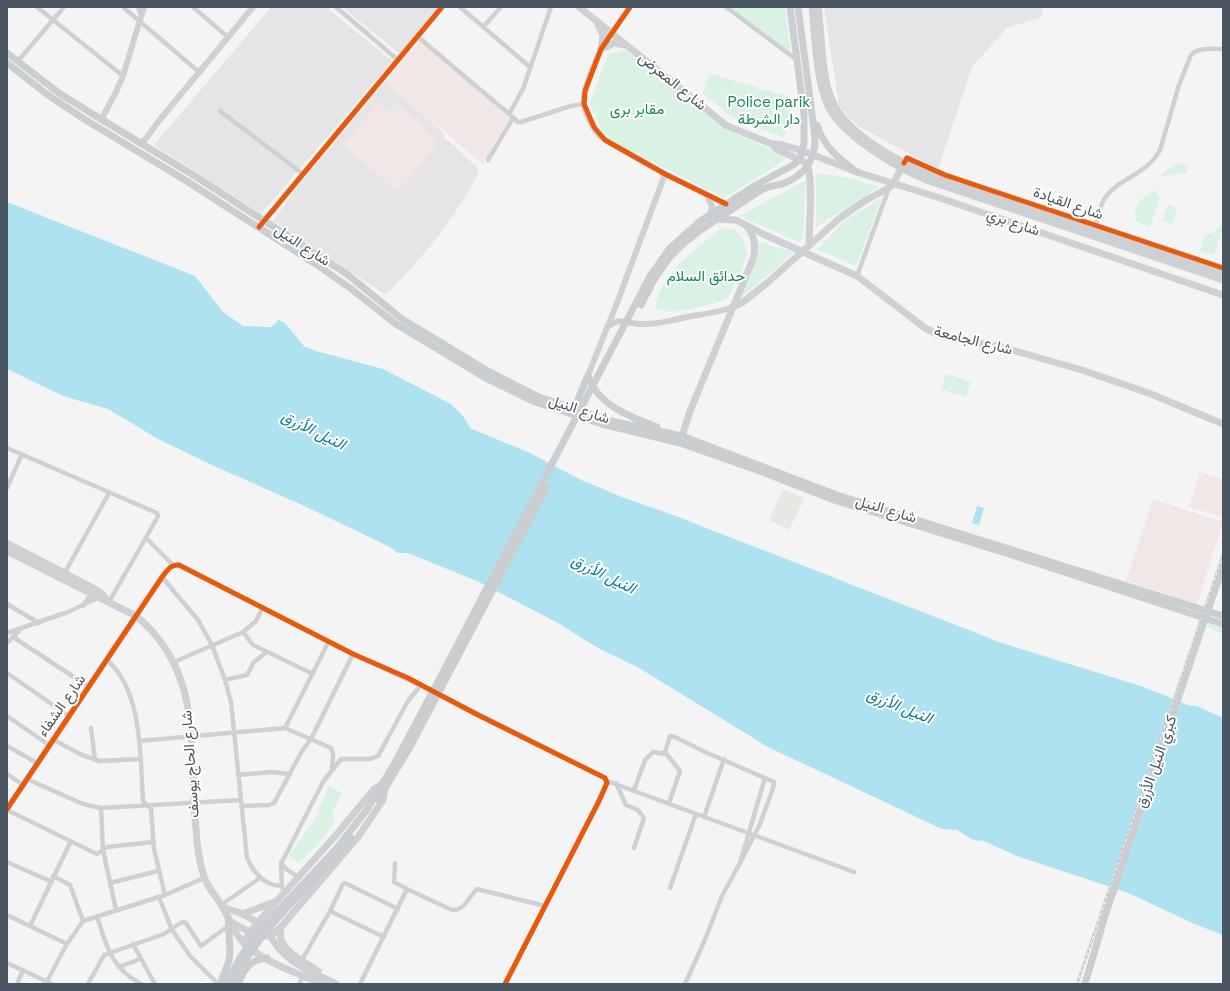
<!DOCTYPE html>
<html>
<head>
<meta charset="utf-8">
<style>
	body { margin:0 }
	#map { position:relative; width:1230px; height:991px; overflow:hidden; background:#f4f4f4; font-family:"Space Grotesk",sans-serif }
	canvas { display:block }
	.frame { position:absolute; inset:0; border:8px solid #4a5661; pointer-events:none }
</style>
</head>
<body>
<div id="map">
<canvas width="1230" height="991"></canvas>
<div class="frame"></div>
</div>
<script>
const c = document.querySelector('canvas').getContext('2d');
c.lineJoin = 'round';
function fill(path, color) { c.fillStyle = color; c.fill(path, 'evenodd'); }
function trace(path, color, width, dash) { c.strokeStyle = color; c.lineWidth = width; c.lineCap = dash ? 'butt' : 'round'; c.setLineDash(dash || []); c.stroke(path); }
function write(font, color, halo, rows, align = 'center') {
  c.font = font + ' "Space Grotesk",Vazirmatn,sans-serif'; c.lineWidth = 4; c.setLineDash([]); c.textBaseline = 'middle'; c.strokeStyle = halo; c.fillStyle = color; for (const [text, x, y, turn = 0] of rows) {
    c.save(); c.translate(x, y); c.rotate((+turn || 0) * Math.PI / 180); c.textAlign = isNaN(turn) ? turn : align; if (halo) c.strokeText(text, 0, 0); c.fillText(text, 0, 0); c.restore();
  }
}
const commercial = new Path2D(`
	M783,489L805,498L789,530L769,520Z`);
const education = new Path2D(`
	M271,7H326L392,61L261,214L154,145Z
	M342,7H439L400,54Z
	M385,82L441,130L445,138L479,169L477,176L466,196L441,233L414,265L386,295L273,221L299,185Z`);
const medical = new Path2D(`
	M420,40L509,118L483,164L385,82Z
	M378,103L388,111L397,103L437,141V144L398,192L343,146Z
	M1200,472L1223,479V517L1189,507Z
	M1153,499L1223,522L1197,604L1126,581Z`);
const airport = new Path2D(`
	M824,7H1043L1041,18L1008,27L972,67L938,169L861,128L849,118L839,105Z`);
const green = new Path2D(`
	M729,7H785L791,55Z
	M625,50L726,130L785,155V160L724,198L605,138L590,103L608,54Z
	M709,73L792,98L784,138L733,118L703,93Z
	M1179,163L1188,166L1186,173L1162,176V173Z
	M816,173L848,178L879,187L816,227Z
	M806,180L803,239L799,242L739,216Z
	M1154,190L1160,198L1150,227L1136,221C1131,205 1143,198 1154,190Z
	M882,198L856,266L817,249L848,218Z
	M1168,204L1177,209L1171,224L1162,220Z
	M1223,224V229L1214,255L1200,251L1205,234L1213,233Z
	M726,228C740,228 745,241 747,254L741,272L728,298C714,304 668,318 655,308C660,274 694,251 718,230Z
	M758,241L794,253L738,300L757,257Z
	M946,374L971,382L966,397L941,389Z
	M1208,623L1223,627V634L1208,627Z
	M329,786L342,793L332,814L335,822L316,846L298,863L289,856L319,813L318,810Z`);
const water = new Path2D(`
	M7,202L195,276L223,312L243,326L271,327L279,320L285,323L304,346L316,351L383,369L451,404L463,416L470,428L530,453L581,480L622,497L673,515L1002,643L1144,687L1188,705L1197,706L1223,718V935L1197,925L1126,892L1017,856L984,841L973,840L957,830L942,829L768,747L639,668L598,648L558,623L479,582L408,553H398L390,547L300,504L212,465L158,439L108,409L63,396L7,369Z
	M977,506L984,508L979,525L972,523Z`);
const minor = new Path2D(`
	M37,7L123,76
	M123,7L199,72
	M138,7L141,15
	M193,7L228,37
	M336,7L398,60
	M460,7L530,67
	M551,7L523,89L509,114L518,122H521L571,106L584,104
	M726,7L797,60
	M483,27L501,7
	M611,32L630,7
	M418,37L509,114
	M18,61L64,7
	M220,111L303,174
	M488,160L513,118
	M1095,227C1098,218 1099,206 1105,198C1118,178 1147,175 1160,150L1179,85L1191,55C1199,47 1212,49 1223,49
	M857,276L889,188
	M7,448L157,513L158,516L156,520L109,602
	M7,488L22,454
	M146,538L173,565
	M64,574L109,493
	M162,577L198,620L212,645L225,680L231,702L247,858C254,873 264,886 282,886
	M7,604L39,623
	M83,606L92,592
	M136,616L169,568L173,565H179L353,654L430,690
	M243,632L256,621L263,607
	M7,633L68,612L100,597
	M13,637L89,687
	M7,643L20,630
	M107,660C143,691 140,757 143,801L151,809L154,849L165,895
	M174,662L243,632L253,645L313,674
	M7,673L69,716
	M225,680L247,675L254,662L267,652
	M441,695L605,778L607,781L593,813L505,984
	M7,716L49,745
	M91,728L95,760
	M285,728L329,641
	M52,739L82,755L100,761L140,759
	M139,741L285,728L331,748L333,754L332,768
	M7,746L37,763
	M7,774L23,785
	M238,775L271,772L290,774
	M765,778L774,782L773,788L760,824L740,863Z
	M27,779L83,804L101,808L240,800
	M607,781L854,872
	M616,783L626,805L638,810L644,818L634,848
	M634,790L645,760L653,752L665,754
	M669,803L680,771L665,752L670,736L675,737L705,752L765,778
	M241,806L269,805L274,803L302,751L311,739L353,654
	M101,808L103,850L116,910
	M7,810L97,854L107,847L153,842
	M704,817L724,759
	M7,862L50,881
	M281,863L286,869L298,877
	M53,876L70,885L83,921
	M110,883L158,871
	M282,888L281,863L284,858L323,782L341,759H370L378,756L408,701L421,685
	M670,888L696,814
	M407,889L452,910C464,911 469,897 477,889L545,906
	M159,897L172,930L191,957L218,984
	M221,905L260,878
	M330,911L343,884L345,883L398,909
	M7,915L67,944L83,921L165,895L204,878
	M97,916C106,945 111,968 141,984
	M30,926L71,841
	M133,944L155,984
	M302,960L330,911L384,937
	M7,963L52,984
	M119,967L140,959
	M47,981L67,944
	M17,984L23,970
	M88,984L104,955L164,934L182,922L186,923L201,946L228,926
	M299,984L303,976
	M360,984L407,889L394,882L395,863
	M685,984L704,942L722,896L740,863`);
const tertiary = new Path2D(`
	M611,32C601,48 586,79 584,97C582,111 594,133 605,140L665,174L726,204
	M101,120L116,92L123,76L144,7
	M142,144L158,122L253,7
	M904,163L907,158L945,175L1223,268
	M707,196L712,206L710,216
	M259,227L442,7
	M608,327C619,316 628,324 642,324C659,325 675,319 692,316C705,314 718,312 731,308
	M588,375L617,303L665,174
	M7,809L136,616`);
const secondary = new Path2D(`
	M579,7L727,126L772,144L777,149L806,163C814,173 809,229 809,245
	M812,7C815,34 816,82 828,106C842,136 899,169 929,181L1223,280
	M818,7C822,35 821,69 830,95C842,132 896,160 930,175L1223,274
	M598,25L603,35L601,49
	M601,49L614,43L625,45
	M772,144H779L803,151L857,172L940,198L1223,295
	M717,219L736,220L765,235L857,276L925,328L941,336L1005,348L1082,370L1151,394L1223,424
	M731,308L743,302L767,283L841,217L866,200L889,188L893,184L903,165
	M681,440L690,411L753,259C756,247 755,236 747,227
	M7,543L93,588L102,594L107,600
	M7,551L136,616C205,672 188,752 196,829C197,845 199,861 204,877C208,888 217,897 223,908C229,918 234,933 243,942C261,961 297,973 322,984
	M223,907L243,914L260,924
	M243,914L274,902
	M231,922L246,930L267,936L271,935L281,927L358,837L383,800L385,789
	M281,927C275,950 303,960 318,971
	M269,933C284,963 308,970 336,984
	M243,942L258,922L337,834L374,789L380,786`);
const primary = new Path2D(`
	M7,53L59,93L91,113L190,173L347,274L402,319L486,370L539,397L611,421L682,436L837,495L1223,616
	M7,63L48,95L84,119L185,180L317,265L350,288L396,324L484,377L535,402L602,424L680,443L757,470L834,500L1012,555L1223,624
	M817,125C824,147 839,159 857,172
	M650,276L670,248L699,222L756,185L793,165L800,159L804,143V114L790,7
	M655,278L670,257L684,243L702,229L761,190C768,186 774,186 782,184C804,176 816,160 815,137L798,7
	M588,375C597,405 630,417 657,427
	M570,407L577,402L588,375
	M1209,607L1223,567
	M220,984L229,961L230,952L228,917
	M238,984C245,968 249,960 267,958
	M1085,984L1105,916`);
const rail = new Path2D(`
	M1077,984L1223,555`);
const primaryBridge = new Path2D(`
	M641,305L655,278
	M378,800L410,747L547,487
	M1105,916L1209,607
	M226,984L241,956L256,934L336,849L366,811L397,759L451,657L650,276
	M232,984C258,932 301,894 341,852L351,838`);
const cycleway = new Path2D(`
	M630,7L601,49L585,91L584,104L594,127L605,140L665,174L726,204
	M904,163L907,158L945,175L1223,268
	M259,227L442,7
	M7,809L162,577C167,571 170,564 179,565L353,654L408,678L476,714L605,778L607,783L599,801L505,984`);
const streetNames = [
	["شارع المعرض",672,82,39],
	["شارع القيادة",1068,204,19],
	["شارع بري",1013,223,19],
	["شارع النيل",302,246,33],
	["شارع الجامعة",973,341,14],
	["شارع النيل",579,410,18],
	["شارع النيل",886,510,17],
	["شارع الشفاء",62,706,-55],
	["كبري النيل الأزرق",1157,762,-71],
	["شارع الحاج يوسف",191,764,-94]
];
const parkNames = [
	["Police parik",769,103],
	["دار الشرطة",769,120],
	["مقابر برى",637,110],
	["حدائق السلام",706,277]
];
const waterNames = [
	["النيل الأزرق",313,431,26],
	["النيل الأزرق",603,575,26],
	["النيل الأزرق",899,707,22]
];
fill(commercial, '#e8e7e3');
fill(education, '#e6e5e6');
fill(medical, '#f1e7e6');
fill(airport, '#e4e5e7');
fill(green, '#d9f2e3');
fill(water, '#aee2f0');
trace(minor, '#ced0d2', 4.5);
trace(tertiary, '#ced0d2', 6);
trace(secondary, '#ced0d4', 7);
trace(primary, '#caced1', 7);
trace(rail, '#c9cacc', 2.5);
trace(rail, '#fff', 1, [3]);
trace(primaryBridge, '#caced1', 7);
trace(cycleway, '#e8590c', 5);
write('15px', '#4a5661', '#fff', streetNames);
write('15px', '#17864f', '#fff', parkNames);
write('italic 16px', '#0c7c9b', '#fff', waterNames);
</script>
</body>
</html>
